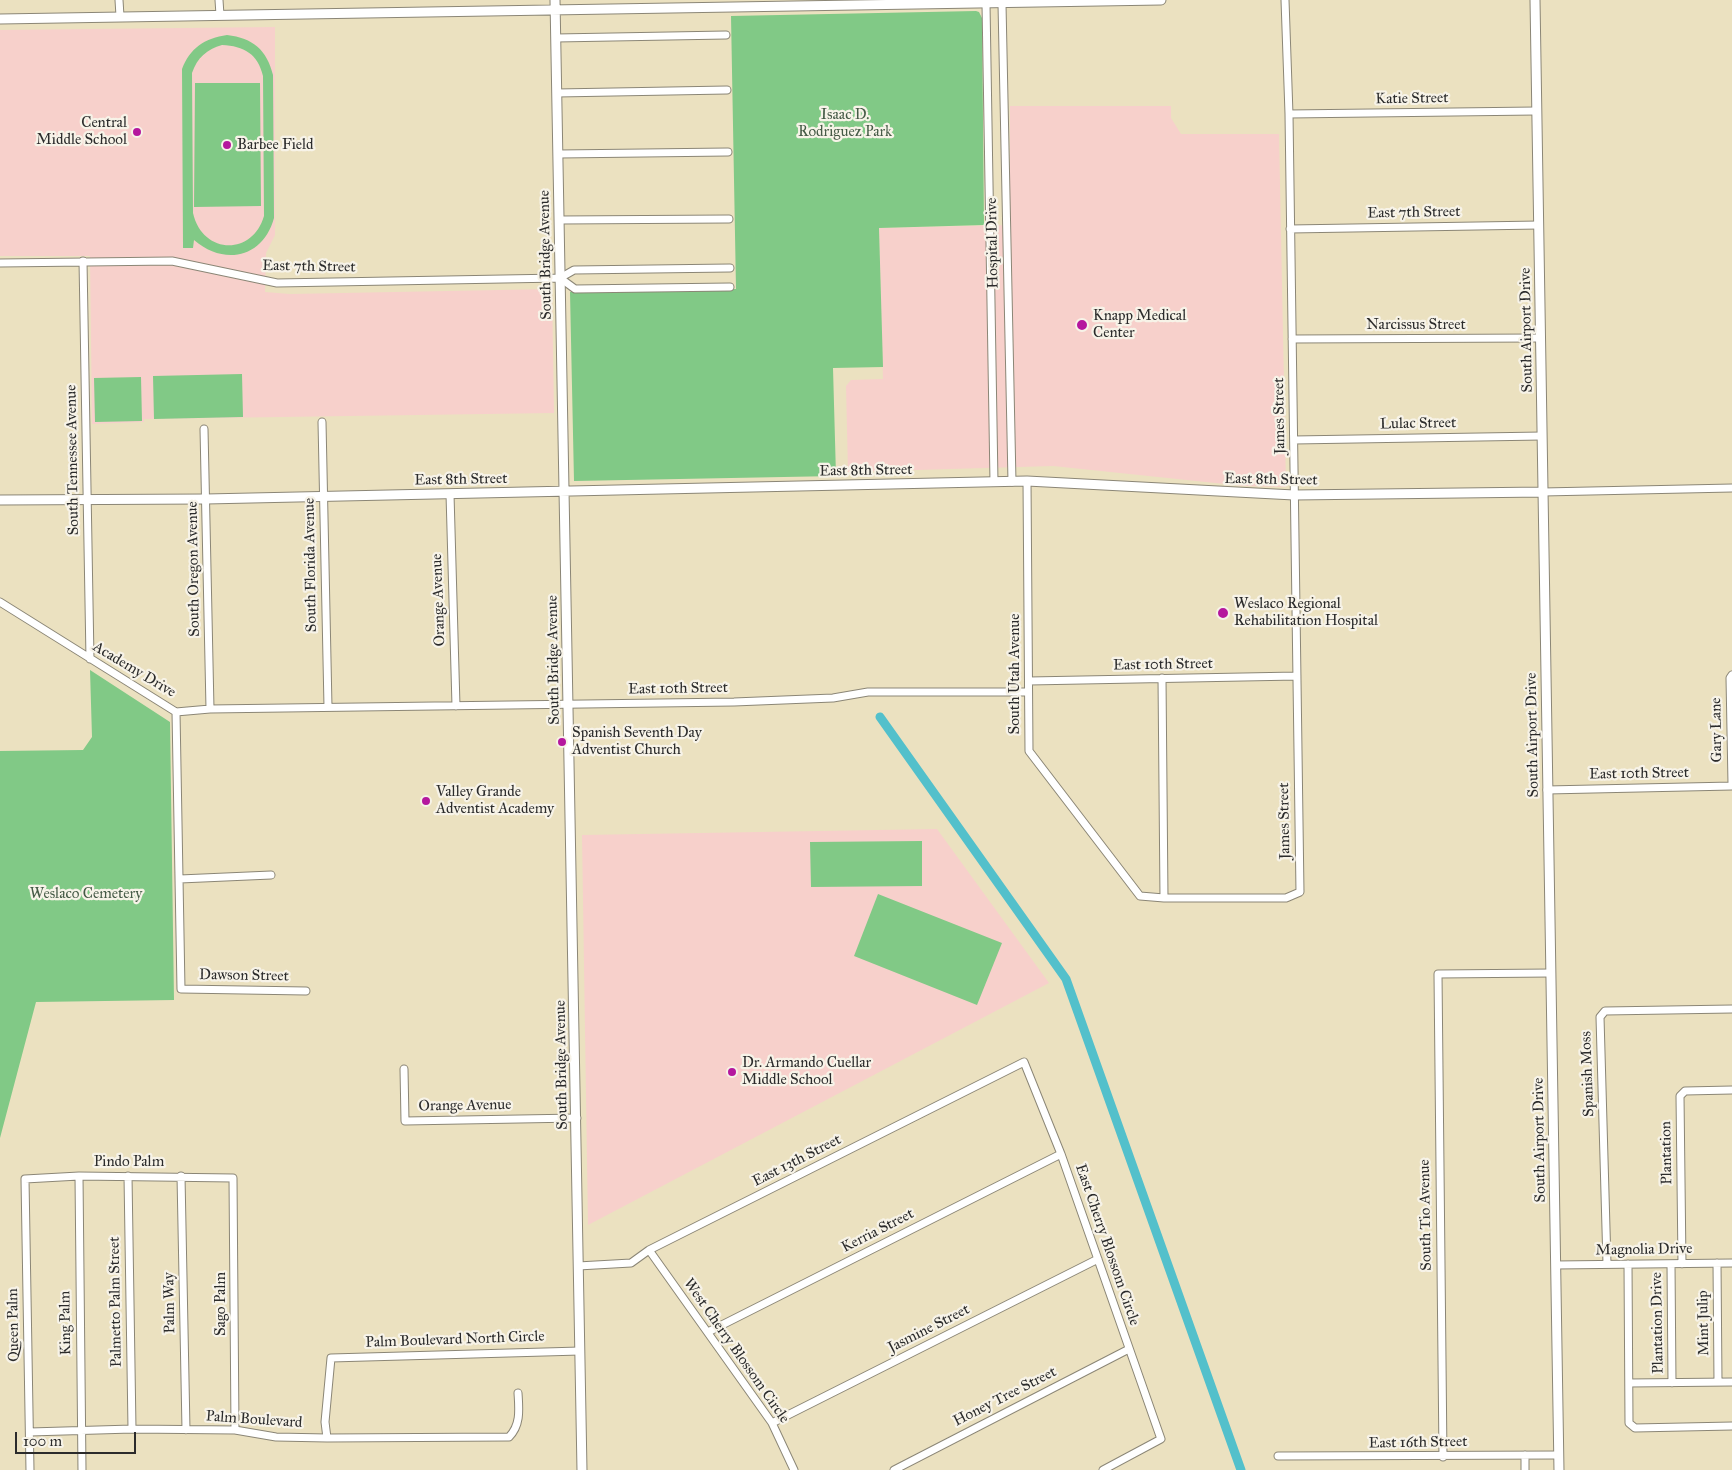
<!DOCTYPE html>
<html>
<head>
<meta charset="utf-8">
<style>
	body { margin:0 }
	#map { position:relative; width:1732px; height:1470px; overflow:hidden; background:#ebe1c0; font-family:"IM FELL Great Primer",serif }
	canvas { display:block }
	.scale { position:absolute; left:15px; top:1432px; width:121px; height:22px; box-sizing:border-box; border:2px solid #2b2b2b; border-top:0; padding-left:6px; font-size:15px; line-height:18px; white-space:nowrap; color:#2b2b2b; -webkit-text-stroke:4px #f7f3e8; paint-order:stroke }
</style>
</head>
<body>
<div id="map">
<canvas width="1732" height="1470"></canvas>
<div class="scale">100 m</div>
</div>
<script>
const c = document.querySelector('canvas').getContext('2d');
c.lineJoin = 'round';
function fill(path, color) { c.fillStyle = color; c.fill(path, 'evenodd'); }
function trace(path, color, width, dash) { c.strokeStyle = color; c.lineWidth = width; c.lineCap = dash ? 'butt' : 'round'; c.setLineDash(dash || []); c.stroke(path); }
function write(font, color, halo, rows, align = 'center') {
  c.font = font + ' "IM FELL Great Primer",serif'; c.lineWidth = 4.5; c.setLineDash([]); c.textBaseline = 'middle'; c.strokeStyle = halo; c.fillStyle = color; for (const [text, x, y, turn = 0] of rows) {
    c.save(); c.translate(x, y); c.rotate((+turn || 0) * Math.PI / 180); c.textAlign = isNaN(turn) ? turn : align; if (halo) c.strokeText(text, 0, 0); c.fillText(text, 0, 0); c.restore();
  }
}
const built = new Path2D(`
	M275,27V235L266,253L265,292L290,294L552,289L554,413L144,419V422L92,424L90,256H0V30Z
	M1010,106H1171V118L1181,134H1279L1286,487L1244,486L1053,466L848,472L846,386L851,380L883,379L879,228L1010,225Z
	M937,829L1049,983L588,1225L582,835Z`);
const green = new Path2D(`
	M976,11L979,12L982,18L984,225L879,228L883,367L833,368L836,476L574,481L570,292L736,289L731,16Z
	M227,35C253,38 267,50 273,75L274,218C263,258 224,266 194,240L193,248H183L182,69C190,48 205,38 227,35ZM222,45C244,46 258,54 263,76L264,216C252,257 202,254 193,213L192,73C197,58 207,49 222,45Z
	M195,83H260L261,206L194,207Z
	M242,374L243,417L154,419L153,376Z
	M141,377L142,421L95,422L94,378Z
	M90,670L170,722L174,1000L36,1002L0,1138V751L83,750L92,737Z
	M922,841V886L811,887L810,842Z
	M878,894L1002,943L977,1005L854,956Z`);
const canal = new Path2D(`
	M880,717L1066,979L1241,1470`);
const minor = new Path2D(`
	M119,0L120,16
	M219,0L220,15
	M986,4L994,482
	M1002,4L1012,482
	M556,38L726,35
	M557,93L727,90
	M1289,114L1536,111
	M559,154L728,152
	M560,220L729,219
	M1290,229L1539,225
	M83,261L90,659
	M0,263L172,261L277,283L560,278L574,270L730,268
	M560,278L575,289L730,287
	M1292,339L1540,338
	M322,422L328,707
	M204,429L210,709
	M1294,440L1542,436
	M1027,481L1029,751L1140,896L1164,898
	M1543,492L1732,488
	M450,494L456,706
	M0,602L176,712L210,709L734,702L833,698L868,692H1028
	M1732,675L1730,678L1732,784
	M1162,678L1164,898H1286L1300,892L1289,114L1285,0
	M1029,681L1297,676
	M176,712L181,989L306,991
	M1547,790L1732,786
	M180,879L271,875
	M404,1069L405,1121L577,1118
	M79,1176L82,1470
	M128,1176L132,1429
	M181,1176L186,1430
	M649,1250L772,1423L794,1470
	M1717,1263L1718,1382
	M1607,1264L1600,1017L1605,1011L1732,1009
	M1628,1264L1629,1423L1635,1428L1732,1426
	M1671,1264L1672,1383
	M1682,1264L1680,1096L1685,1091L1732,1090
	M1556,1265L1732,1263
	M578,1266L631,1263L649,1250L1024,1062L1061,1154L1161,1439L1103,1470
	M708,1332L1061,1154
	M1629,1383L1732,1382
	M772,1423L1098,1259
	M30,1432L132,1429L235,1430L276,1437L327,1438L509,1437C521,1425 519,1409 518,1393
	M327,1438L325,1422L331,1358L580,1351
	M1525,1455V1470
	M1278,1456L1559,1455
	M1443,1457L1438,974L1551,973
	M30,1470L25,1179L79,1176L233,1178L235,1430
	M894,1470L1129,1349`);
const tertiary = new Path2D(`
	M555,0L582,1470
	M1535,0L1559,1470
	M0,19L1161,0
	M0,500L206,499L1027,481L1294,495L1543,492`);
const markers = [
	[137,132,5,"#b5179e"],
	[227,145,5,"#b5179e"],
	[1082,325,6,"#b5179e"],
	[1223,613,6,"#b5179e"],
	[562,742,5,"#b5179e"],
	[426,801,5,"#b5179e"],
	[732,1072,5,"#b5179e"]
];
const streetNames = [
	["Katie Street",1412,99,-1],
	["East 7th Street",1414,213,-1],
	["Hospital Drive",993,243,-91],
	["South Bridge Avenue",546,255,-91],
	["East 7th Street",309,267,1],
	["Narcissus Street",1416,325],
	["South Airport Drive",1527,330,-91],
	["James Street",1280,416,-91],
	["Lulac Street",1418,424,-1],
	["South Tennessee Avenue",73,460,-91],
	["East 8th Street",866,471,-1],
	["East 8th Street",461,480,-1],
	["East 8th Street",1271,480,1],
	["South Florida Avenue",311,565,-91],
	["South Oregon Avenue",194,569,-91],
	["Orange Avenue",439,600,-92],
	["South Bridge Avenue",554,660,-91],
	["East 10th Street",1163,665,-1],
	["Academy Drive",134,670,31],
	["South Utah Avenue",1015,674,-90],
	["East 10th Street",678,689,-1],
	["Gary Lane",1717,730,-91],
	["South Airport Drive",1533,735,-91],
	["East 10th Street",1639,774,-1],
	["James Street",1285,821,-91],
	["Dawson Street",244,976,1],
	["South Bridge Avenue",562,1065,-91],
	["Spanish Moss",1588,1074,-92],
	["Orange Avenue",465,1106,-1],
	["South Airport Drive",1540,1140,-91],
	["Plantation",1667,1153,-91],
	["East 13th Street",797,1161,-27],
	["Pindo Palm",129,1162],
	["South Tio Avenue",1426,1215,-91],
	["Kerria Street",878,1231,-27],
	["East Cherry Blossom Circle",1107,1245,71],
	["Magnolia Drive",1644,1250,-1],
	["Palmetto Palm Street",116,1302,-91],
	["Palm Way",170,1303,-91],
	["Sago Palm",221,1304,-90],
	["King Palm",66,1323,-91],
	["Plantation Drive",1658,1323,-91],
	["Mint Julip",1704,1323,-91],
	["Queen Palm",14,1325,-91],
	["Jasmine Street",929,1329,-27],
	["Palm Boulevard North Circle",455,1340,-2],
	["West Cherry Blossom Circle",736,1351,55],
	["Honey Tree Street",1005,1397,-27],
	["Palm Boulevard",254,1420,4],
	["East 16th Street",1418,1443,-1]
];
const parkNames = [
	["Isaac D.",845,115],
	["Rodriguez Park",845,132],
	["Weslaco Cemetery",86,894]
];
const poiNames = [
	["Central",127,123,"right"],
	["Middle School",127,140,"right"],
	["Barbee Field",237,145],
	["Knapp Medical",1093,316],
	["Center",1093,333],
	["Weslaco Regional",1234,604],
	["Rehabilitation Hospital",1234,621],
	["Spanish Seventh Day",572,733],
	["Adventist Church",572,750],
	["Valley Grande",436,792],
	["Adventist Academy",436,809],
	["Dr. Armando Cuellar",742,1063],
	["Middle School",742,1080]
];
fill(built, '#f7d0cb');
fill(green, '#81c986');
trace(canal, '#53c0cb', 9);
trace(minor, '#8b8676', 9);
trace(tertiary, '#8b8676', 11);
trace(minor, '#fff', 7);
trace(tertiary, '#fff', 9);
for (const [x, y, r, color] of markers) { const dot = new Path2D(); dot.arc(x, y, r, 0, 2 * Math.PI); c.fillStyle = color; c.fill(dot); trace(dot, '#f7f3e8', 2); }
write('15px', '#2b2b2b', '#f7f3e8', streetNames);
write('15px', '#455a46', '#f7f3e8', parkNames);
write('15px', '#2b2b2b', '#f7f3e8', poiNames, 'left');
</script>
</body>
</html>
